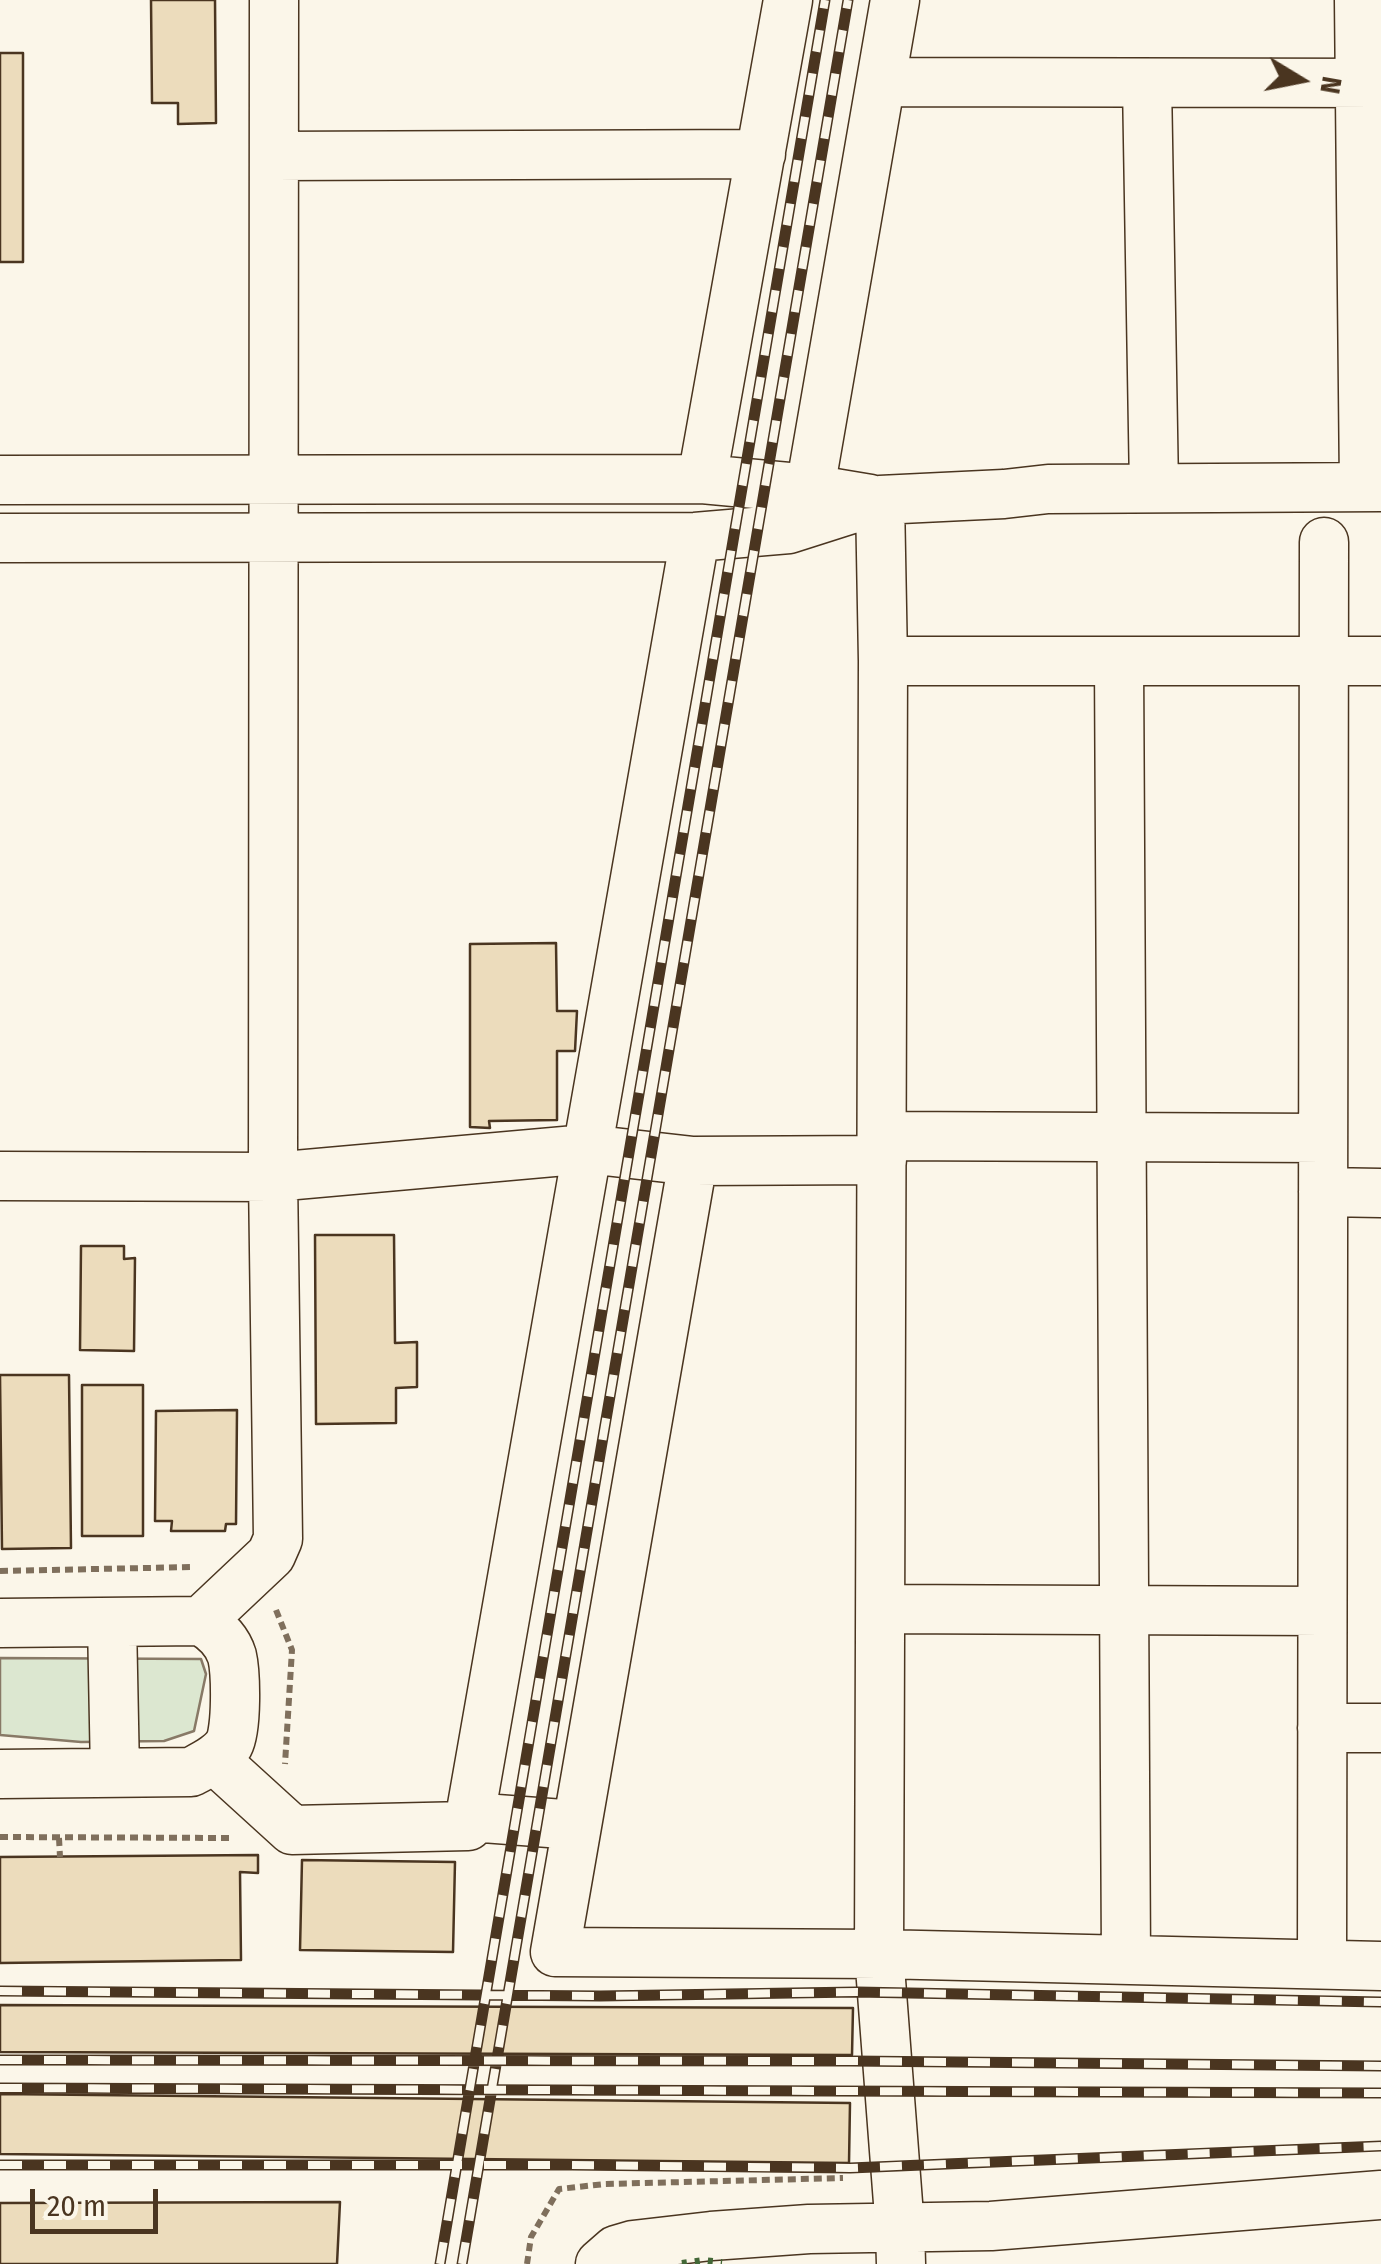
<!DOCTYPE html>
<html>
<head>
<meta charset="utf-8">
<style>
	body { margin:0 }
	#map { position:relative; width:1381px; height:2264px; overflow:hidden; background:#fbf6e9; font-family:"Fira Sans Condensed",sans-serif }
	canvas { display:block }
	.north { position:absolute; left:1251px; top:30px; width:100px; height:100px; -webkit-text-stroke:8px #fbf6e9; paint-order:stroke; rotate:100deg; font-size:28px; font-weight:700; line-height:40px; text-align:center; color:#4a3520 }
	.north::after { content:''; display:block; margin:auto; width:35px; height:45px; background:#4a3520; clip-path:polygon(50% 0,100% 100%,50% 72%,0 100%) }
	.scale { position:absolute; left:30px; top:2189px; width:128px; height:45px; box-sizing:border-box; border:5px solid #4a3520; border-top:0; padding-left:12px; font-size:30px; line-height:35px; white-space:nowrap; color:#4a3520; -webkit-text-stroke:8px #fbf6e9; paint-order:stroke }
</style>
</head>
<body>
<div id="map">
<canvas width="1381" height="2264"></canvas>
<div class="north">N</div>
<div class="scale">20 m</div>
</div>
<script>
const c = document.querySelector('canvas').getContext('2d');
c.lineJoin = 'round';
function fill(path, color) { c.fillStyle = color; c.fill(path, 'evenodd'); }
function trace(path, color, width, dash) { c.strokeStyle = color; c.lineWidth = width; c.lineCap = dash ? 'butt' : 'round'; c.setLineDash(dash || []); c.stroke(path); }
const green = new Path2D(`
	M0,1658L201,1659L206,1674L194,1731L164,1741L81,1742L0,1735Z`);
const building = new Path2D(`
	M151,0H215L216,123L178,124V103H152Z
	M0,53H23V262H0Z
	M556,943L557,1011H577L575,1051H557V1120L489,1121L490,1128L470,1127V944Z
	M315,1235H394L395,1343L417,1342V1387L396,1388V1423L316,1424Z
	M81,1246H124V1259L135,1258L134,1351L80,1350Z
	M0,1375H69L71,1548L2,1549Z
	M82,1385H143V1536H82Z
	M237,1410L236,1524H226L225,1531H171L172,1521H155L156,1411Z
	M258,1855V1873L240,1872L241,1960L0,1963V1857Z
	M302,1860L455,1862L453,1952L300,1950Z
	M0,2005L853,2008L852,2055L0,2052Z
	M0,2094L850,2103L849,2163L0,2154Z
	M340,2202L337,2264H0V2203Z`);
const path = new Path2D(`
	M0,1571L194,1567
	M276,1610L292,1650L285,1764
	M0,1837L231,1838
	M59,1838L60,1857
	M527,2264L531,2237L559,2189L605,2184L843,2178`);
const minor = new Path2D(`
	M1359,0L1364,487
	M881,82L1381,83
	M1147,83L1154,488
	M274,156L761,154
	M702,479L788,0
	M0,480L702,479L810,489L870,499
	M810,489L895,0
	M0,538L695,537L789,529L880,500
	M883,661H1381
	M1119,661L1126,1959
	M882,1136L1323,1138
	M693,1161L555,1952L879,1954L1381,1966
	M0,1176L273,1177L587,1149L693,1161L882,1160
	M1323,1192L1381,1193
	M881,1609L1322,1611
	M201,1621L271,1555L278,1539L273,1177L274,0
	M112,1622L115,1773
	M0,1623L201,1621C215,1629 227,1640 232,1656C236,1673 237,1729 229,1744C221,1758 204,1765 191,1772L0,1774
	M1322,1728H1381
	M214,1759L292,1830L468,1826L470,1817L576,1825
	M470,1817L695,537
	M1322,1963L1324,542
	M600,2264L616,2250L633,2245L711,2236L809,2229L991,2226L1381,2195
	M901,2264L900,2229L879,1954L883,661L880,500L1004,494L1048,489L1381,487`);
const rail = new Path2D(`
	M0,1991L600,1996L857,1992L1381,2002
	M0,2060L850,2061L1381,2066
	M0,2088L1381,2093
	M0,2165H572L850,2168L1381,2146
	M440,2264L825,0
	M462,2264L848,0`);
const hedge = new Path2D(`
	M682,2264L703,2261L722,2263`);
fill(green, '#dce7d0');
trace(green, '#887966', 2.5);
fill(building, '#ecdcbc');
trace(building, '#4a3520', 2.5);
trace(minor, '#4a3520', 51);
trace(path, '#7f6f5c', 6, [8, 5]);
trace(minor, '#fbf6e9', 48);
trace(rail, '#4a3520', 11);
trace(rail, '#fbf6e9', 8, [22]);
trace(hedge, '#436837', 8, [5, 8]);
</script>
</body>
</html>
